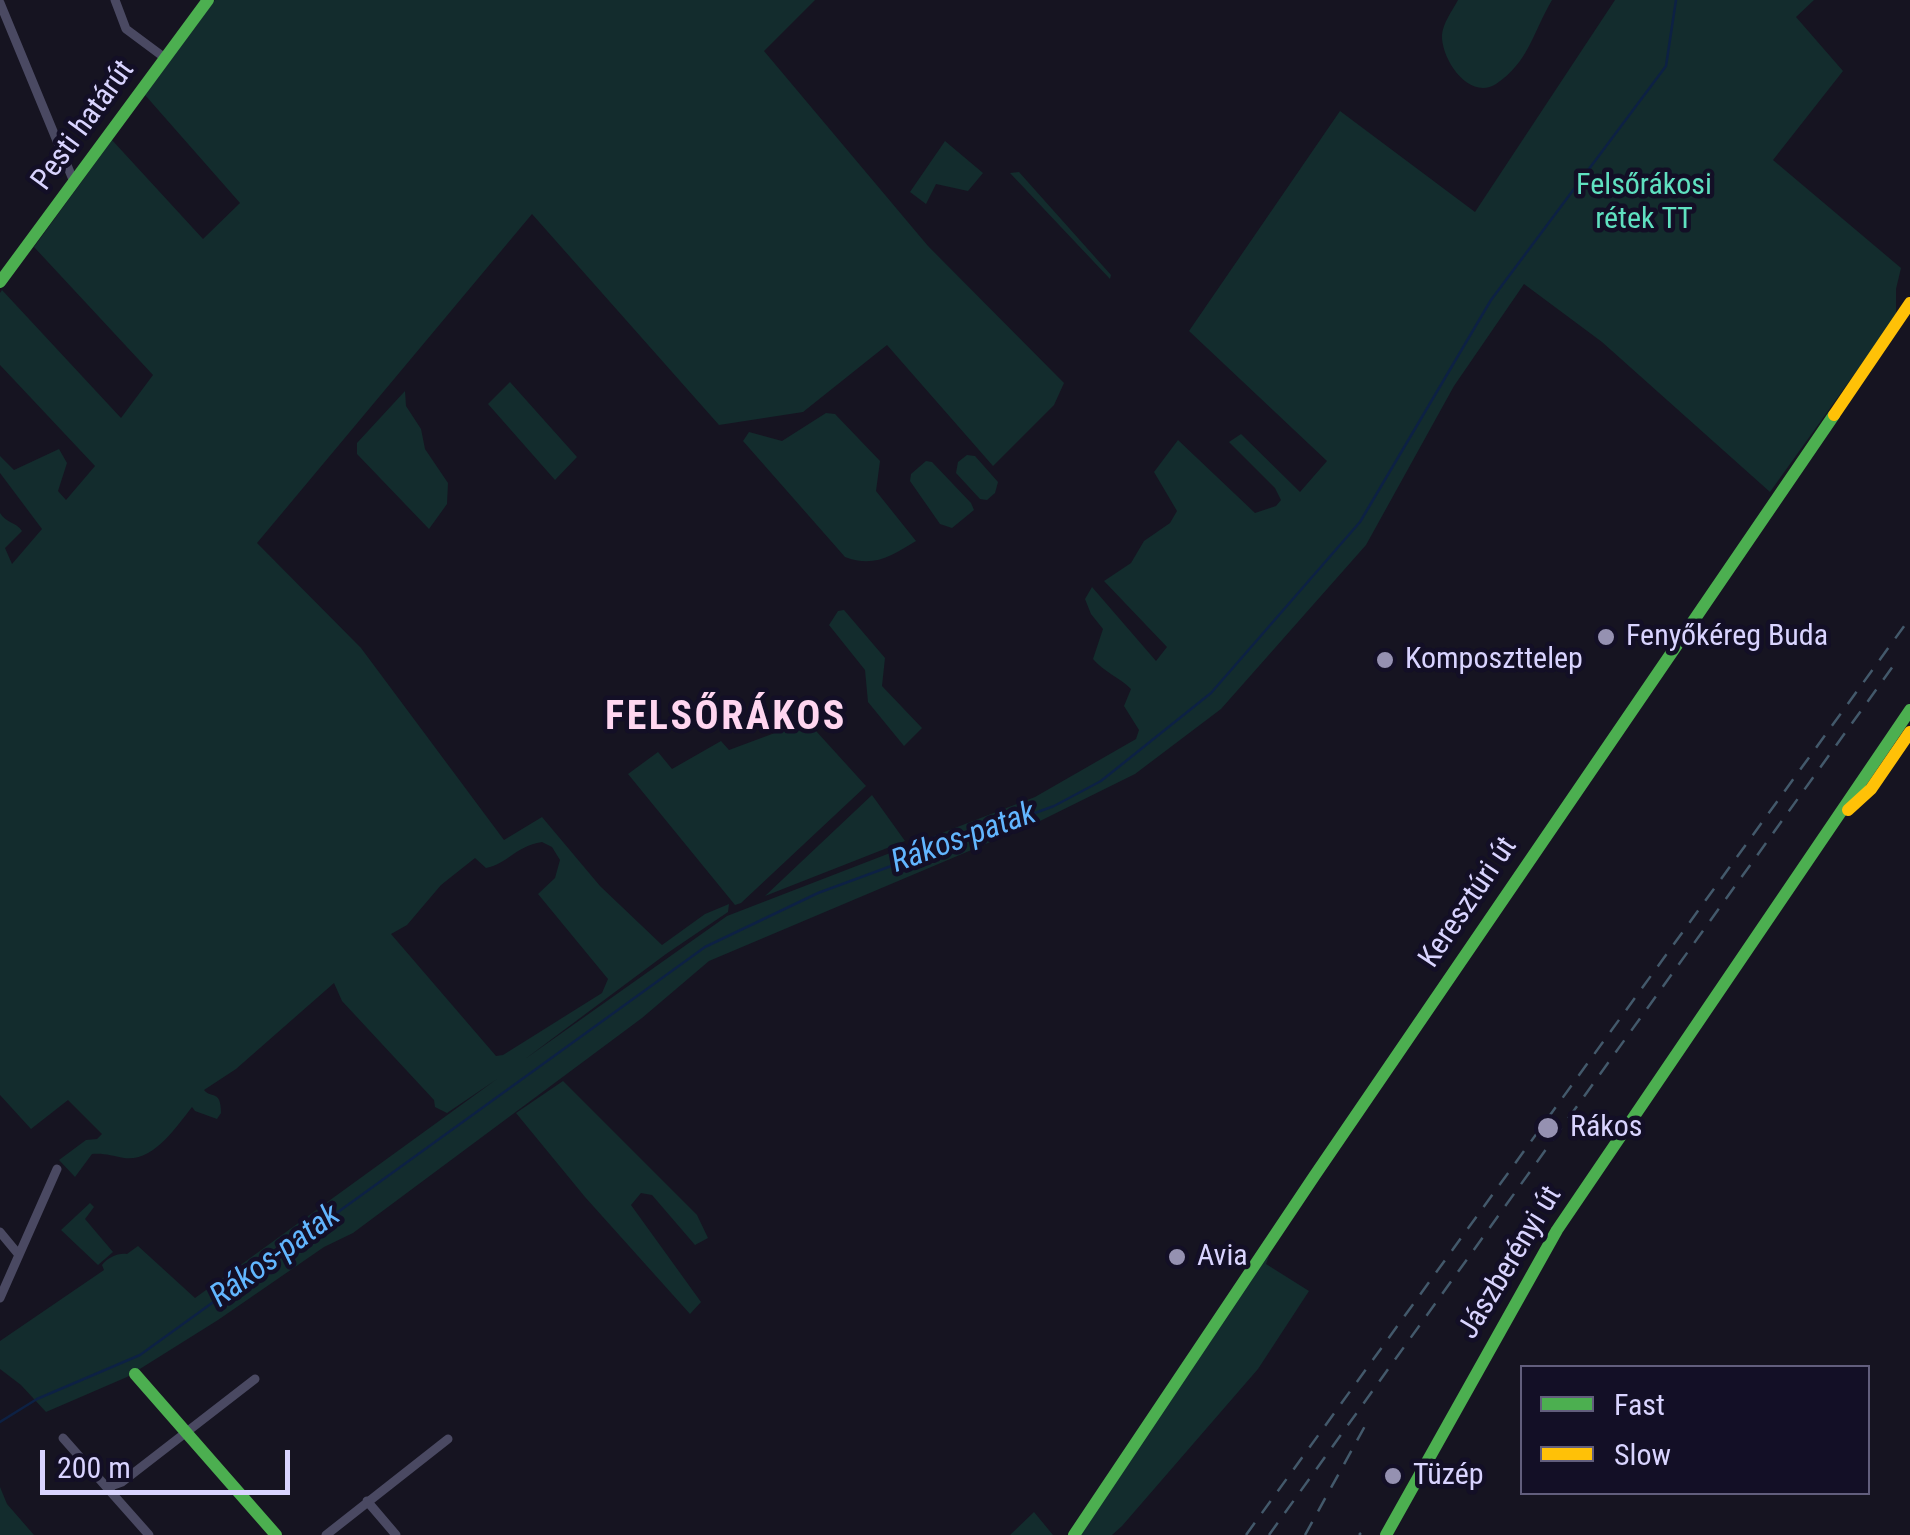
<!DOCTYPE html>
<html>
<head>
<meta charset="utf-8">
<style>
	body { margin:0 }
	#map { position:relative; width:1910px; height:1535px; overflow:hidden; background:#161421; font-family:"Roboto Condensed",sans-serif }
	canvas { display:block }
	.legend { position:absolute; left:1520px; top:1365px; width:350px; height:130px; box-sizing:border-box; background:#130f26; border:2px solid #625e7d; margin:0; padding:12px 18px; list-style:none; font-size:30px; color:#d9d4ff }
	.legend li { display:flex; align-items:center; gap:20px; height:50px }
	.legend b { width:50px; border:2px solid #625e7d }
	.scale { position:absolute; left:40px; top:1450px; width:250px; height:45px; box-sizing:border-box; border:5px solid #d9d4ff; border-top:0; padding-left:12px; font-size:30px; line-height:35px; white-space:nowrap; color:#d9d4ff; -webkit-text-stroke:8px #130f26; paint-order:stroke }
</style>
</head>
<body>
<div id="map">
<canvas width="1910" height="1535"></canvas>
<ul class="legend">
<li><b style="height:12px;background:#4caf50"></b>Fast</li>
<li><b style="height:12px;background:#ffc107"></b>Slow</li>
</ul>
<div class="scale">200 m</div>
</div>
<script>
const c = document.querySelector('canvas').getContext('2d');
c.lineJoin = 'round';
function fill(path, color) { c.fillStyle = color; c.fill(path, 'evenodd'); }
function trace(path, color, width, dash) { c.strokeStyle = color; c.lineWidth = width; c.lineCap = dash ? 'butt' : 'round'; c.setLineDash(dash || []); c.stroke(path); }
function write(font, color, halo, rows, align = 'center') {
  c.font = font + ' "Roboto Condensed",sans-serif'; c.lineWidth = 9; c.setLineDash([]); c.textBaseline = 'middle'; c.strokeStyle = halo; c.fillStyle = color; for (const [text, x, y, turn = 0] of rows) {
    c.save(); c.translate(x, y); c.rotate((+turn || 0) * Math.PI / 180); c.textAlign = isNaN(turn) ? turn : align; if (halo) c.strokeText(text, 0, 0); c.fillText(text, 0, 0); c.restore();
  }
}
const green = new Path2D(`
	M215,0H815L764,51L928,246L1064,383L1054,405L993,466L887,345L803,412L719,425L532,214L257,543L361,648L504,840L542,817L600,886L662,945L705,914L729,904L728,912L666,954L525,1059L727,916L1035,797L1136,739L1139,730L1124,706L1131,689C1119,677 1104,672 1093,659L1103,629L1091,614L1085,599L1092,587L1156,661L1167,647L1104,581L1131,563L1144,541L1170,523L1177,511L1154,472L1178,440L1255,513L1276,506L1281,500L1275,488L1229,442L1241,434L1300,492L1327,461L1189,331L1340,111L1475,212L1615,0H1814L1796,17L1843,71L1773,160L1901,268L1896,289V316L1770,492L1602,342L1524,284L1454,386L1366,545L1221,709L1135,774L1040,821L709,961L642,1018L353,1233L324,1247L218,1320L127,1377L46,1412L21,1385L0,1369V1341L104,1270L102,1265C109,1257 117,1253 127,1254L138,1246L195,1298L497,1079L447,1113L435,1107L434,1100L342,1001L334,983L236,1069L204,1090C211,1099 221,1089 221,1113L217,1119L195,1111L192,1107C176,1127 154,1162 124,1158C112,1156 105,1153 92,1154L75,1177L59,1160L86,1140L97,1139L102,1134L68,1100L31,1129L0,1095V513C6,523 16,522 22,531L5,548L12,564L42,529L0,473V456L14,470L59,449L67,463L58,491L66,500L95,466L0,365V293L2,290L121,418L153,375L34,247L112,140L203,239L240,203L145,95ZM542,842L552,847L560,860L555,878L538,894L608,979L602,993L503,1055L496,1056L391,934L407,925L441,885L475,858L486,868C509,863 514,847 542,842Z
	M1458,0H1552C1533,32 1529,62 1496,84C1469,101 1441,59 1442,35C1443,23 1452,11 1458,0Z
	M945,141L983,173L968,191L936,184L926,204L910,192Z
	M1019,172L1111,275L1110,279L1010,173Z
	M510,382L577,457L555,480L488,404Z
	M405,391L406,406L421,429L425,449L448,483L447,504L429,529L357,454V443Z
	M826,413L835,414L880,461L876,491L916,541C891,556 874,568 845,557L743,441L749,432L782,441Z
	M967,455L975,456L998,482L995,493L987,500L980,499L956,473L958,462Z
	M926,461L932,462L971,503L974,510L952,528L940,524L910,481L911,474Z
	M844,610L885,658L882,686L922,728L904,746L868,702L865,670L829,625L838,611Z
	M807,721L866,786L741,903L735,905L628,774L658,752L672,769L721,741L729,750Z
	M872,795L905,841L765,896Z
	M563,1081L697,1215L708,1238L695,1245L652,1195L641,1193L631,1205L701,1302L690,1314L585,1197L516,1113Z
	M90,1203L94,1207L85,1219L113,1252L98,1265L61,1230Z
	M1274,1242L1266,1264L1309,1291L1258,1369L1122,1526L1112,1535H1069Z
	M0,1487L7,1504L34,1535H0Z
	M1034,1512L1053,1535H1010Z`);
const stream = new Path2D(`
	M0,1422L37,1399L140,1355L705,947L818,893L1054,806L1101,781L1211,693L1360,522L1491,300L1666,66L1676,0`);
const street = new Path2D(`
	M115,0L126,29L165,58
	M0,3L74,182
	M0,1232L19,1255
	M0,1298L57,1169
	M63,1438L149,1535
	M108,1487L122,1482L255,1379
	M367,1501L396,1535
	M326,1535L448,1439`);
const fast = new Path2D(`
	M0,282L208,0
	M135,1374L276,1535
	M1074,1535L1315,1175L1834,415
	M1386,1535L1557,1230L1910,710`);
const slow = new Path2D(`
	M1834,415L1910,303
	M1848,810L1871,789L1910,732`);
const rail = new Path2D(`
	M1246,1535L1910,618
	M1269,1535L1896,662
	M1305,1535L1370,1417
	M1359,1535L1361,1533`);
const markers = [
	[1606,637,10,"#9591b1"],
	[1385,660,10,"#9591b1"],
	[1548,1128,12,"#9591b1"],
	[1177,1257,10,"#9591b1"],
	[1393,1476,10,"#9591b1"]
];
const streetNames = [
	["Pesti határút",84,126,-54],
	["Keresztúri út",1469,903,-56],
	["Jászberényi út",1511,1263,-59]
];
const parkNames = [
	["Felsőrákosi",1644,186],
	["rétek TT",1644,220]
];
const poiNames = [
	["Fenyőkéreg Buda",1626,637],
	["Komposzttelep",1405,660],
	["Rákos",1570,1128],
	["Avia",1197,1257],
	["Tüzép",1413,1476]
];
const waterNames = [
	["Rákos-patak",964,839,-20],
	["Rákos-patak",276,1257,-36]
];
const districtNames = [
	["FELSŐRÁKOS",726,719]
];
fill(green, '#132c2d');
trace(stream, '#0d2144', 2.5);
trace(street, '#4a4962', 9);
trace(fast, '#4caf50', 12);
trace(slow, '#ffc107', 12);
trace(rail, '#43596b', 2.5, [15, 12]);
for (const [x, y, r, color] of markers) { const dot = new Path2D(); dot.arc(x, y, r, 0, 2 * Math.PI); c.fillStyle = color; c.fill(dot); trace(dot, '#130f26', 4); }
write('30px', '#d9d4ff', '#130f26', streetNames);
write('30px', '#5fe0c0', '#130f26', parkNames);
write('30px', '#d9d4ff', '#130f26', poiNames, 'left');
write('italic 32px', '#62b6ff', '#130f26', waterNames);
c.letterSpacing = '2.5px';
write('bold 40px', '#ffd6f0', '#130f26', districtNames);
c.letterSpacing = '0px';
</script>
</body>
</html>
